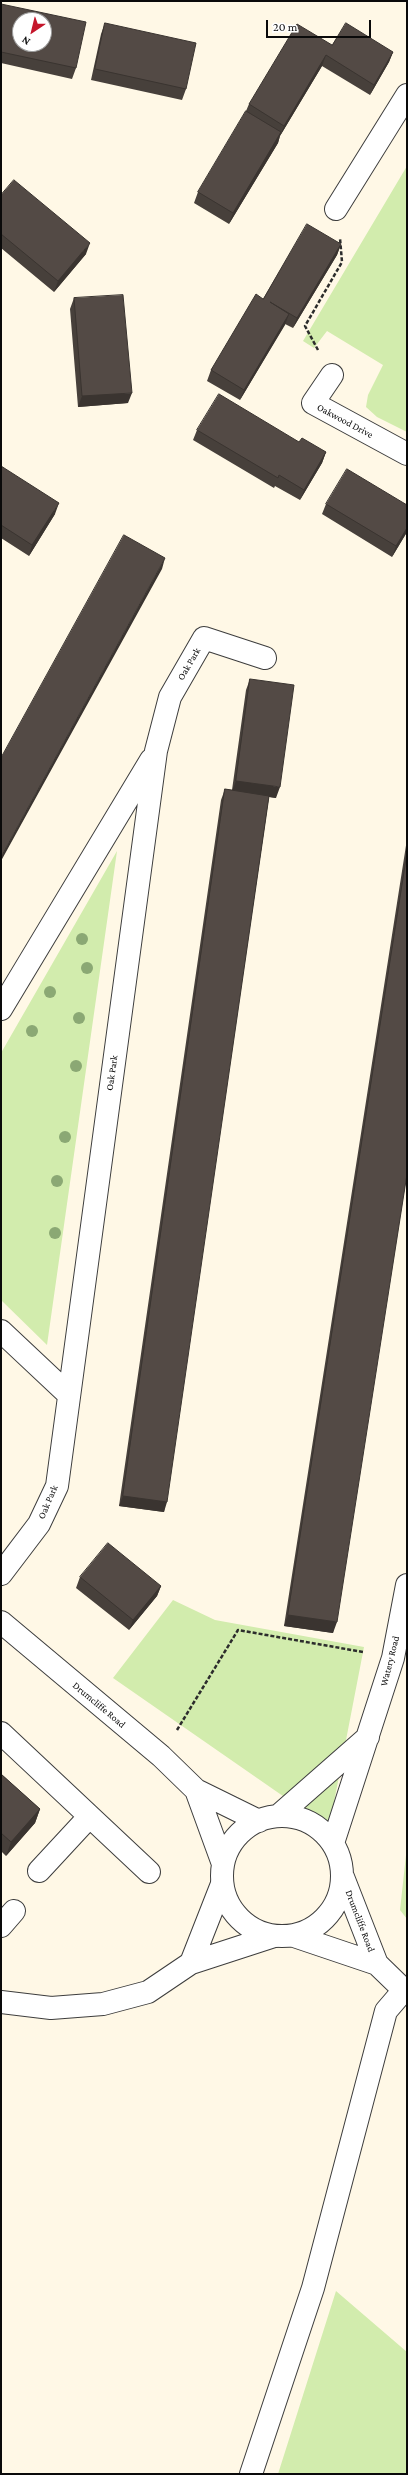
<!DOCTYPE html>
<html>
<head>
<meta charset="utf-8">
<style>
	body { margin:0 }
	#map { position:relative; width:408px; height:2475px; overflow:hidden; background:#fff8e6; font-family:"Crimson Pro",serif }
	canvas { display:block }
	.frame { position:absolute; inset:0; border:2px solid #0a0a0a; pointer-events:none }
	.north { position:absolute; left:12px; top:12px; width:40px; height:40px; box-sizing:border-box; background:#fff; border:1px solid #9d9d9d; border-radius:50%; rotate:215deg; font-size:11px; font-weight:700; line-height:16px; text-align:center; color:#0a0a0a }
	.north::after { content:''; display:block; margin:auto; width:14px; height:18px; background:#c5162b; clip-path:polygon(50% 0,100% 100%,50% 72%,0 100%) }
	.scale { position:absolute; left:266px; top:20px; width:105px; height:18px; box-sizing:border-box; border:2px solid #0a0a0a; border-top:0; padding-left:5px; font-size:12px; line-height:14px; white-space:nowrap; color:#0a0a0a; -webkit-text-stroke:3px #fff; paint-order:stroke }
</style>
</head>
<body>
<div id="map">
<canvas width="408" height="2475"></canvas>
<div class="frame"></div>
<div class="north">N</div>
<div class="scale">20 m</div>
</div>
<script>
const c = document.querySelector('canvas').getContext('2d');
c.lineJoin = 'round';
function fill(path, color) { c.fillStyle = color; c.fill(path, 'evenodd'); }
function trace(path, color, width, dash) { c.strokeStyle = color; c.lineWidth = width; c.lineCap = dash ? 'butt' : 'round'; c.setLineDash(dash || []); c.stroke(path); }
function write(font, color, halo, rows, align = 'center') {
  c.font = font + ' "Crimson Pro",serif'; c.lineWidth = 4; c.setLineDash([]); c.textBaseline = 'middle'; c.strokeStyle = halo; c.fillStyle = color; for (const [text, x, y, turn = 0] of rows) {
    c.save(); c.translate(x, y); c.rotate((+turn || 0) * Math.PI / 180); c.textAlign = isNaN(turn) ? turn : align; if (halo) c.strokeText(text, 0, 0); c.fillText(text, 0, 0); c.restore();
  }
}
const green = new Path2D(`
	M407,166V432L377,417L366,407L368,395L383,365L327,331L314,348L303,341Z
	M117,851L47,1345L1,1300V1053Z
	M173,1600L215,1620L364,1647L329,1828L113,1678Z
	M407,1846V1919L400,1910Z
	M336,2291L407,2352V2474H278Z`);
const path = new Path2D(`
	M318,350L305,326L342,262L340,238
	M177,1730L238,1630L363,1652`);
const minor = new Path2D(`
	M336,209L407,95
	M332,375L313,403L407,454
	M1,1009L151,760
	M1,1331L68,1394
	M1,1574L39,1524L57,1486L156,751L170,697L204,638L265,658
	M1,1733L149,1872
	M39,1871L89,1817
	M1,1926L14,1911
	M191,1963L222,1884
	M1,2002L51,2008L103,2004L148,1992L191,1963L274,1936
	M251,2474L313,2288L386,2011L404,1990`);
const tertiary = new Path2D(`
	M1,1622L161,1756L196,1790L259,1821
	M196,1790L223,1864
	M222 1876a60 60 0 1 1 120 0a60 60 0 1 1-120 0Z
	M278,1816L368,1737
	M333,1843L393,1658L407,1585
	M343,1877L377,1964
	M294,1936L377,1964L407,1993`);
const trees = [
	[82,939],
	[87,968],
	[50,992],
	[79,1018],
	[32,1031],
	[76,1066],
	[65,1137],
	[57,1181],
	[55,1233]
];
const wall = new Path2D(`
	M1,4L76,68L72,79L1,63Z
	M105,23L186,89L182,100L91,80L101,34Z
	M332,45L393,52L389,62L370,95L322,66L280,136L278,143L229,224L194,203L198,192L246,111L249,104Z
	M1,195L86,254L54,292L1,248Z
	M341,244L337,255L293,328L285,324L240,400L207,381L211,370L263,299Z
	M74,298L128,403L78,407L70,309Z
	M197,430L299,442L326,452L322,463L300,500L275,486L274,488L193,440Z
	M1,466L55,514L29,556L1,538Z
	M326,504L407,505V532L392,557L322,514Z
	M250,679L276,798L269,797L164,1512L119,1506L221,800L225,789L232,790L246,690Z
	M407,839V1174L333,1633L284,1626Z
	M80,1577L161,1586L157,1596L129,1630L76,1588Z
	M1,1774L40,1809L35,1823L6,1856L1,1851Z`);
const shadedWall = new Path2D(`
	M393,52L389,62L370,95L374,85Z
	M326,55L322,66L280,136L284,126Z
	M281,132L278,143L229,224L233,213Z
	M90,243L86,254L54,292L58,281Z
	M341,244L337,255L293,328L297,318Z
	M289,314L285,325L240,400L244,390Z
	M132,393L128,403L78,407L82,396Z
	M326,452L322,463L300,500L304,490Z
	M59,503L55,514L29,556L32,545Z
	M407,528V532L392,557L396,546Z
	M165,558L162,569L1,861V857Z
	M236,781L280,787L276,798L232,791Z
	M123,1496L167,1502L164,1512L119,1506Z
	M161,1586L157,1596L129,1630L133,1620Z
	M288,1615L337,1622L333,1633L284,1626Z
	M40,1809L35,1823L6,1856L11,1842Z`);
const building = new Path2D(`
	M1,4L86,22L76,68L1,52ZM20,20H44V44H20Z
	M105,23L196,43L186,89L95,69Z
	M346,23L393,52L374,85L326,55L284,126L249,104L297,24L332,45Z
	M246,111L281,132L233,213L198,192Z
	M14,180L90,243L58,281L1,234V195Z
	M307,224L341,244L297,318L270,302L289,314L244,390L211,370L256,294L263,299Z
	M123,295L132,393L82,396L74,298Z
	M219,394L299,442L302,438L326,452L304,490L279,475L278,478L197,430Z
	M1,466L59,503L32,545L1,525Z
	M347,469L407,505V528L396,546L326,504Z
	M124,535L165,558L1,857V758Z
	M250,679L294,685L280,787L236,781Z
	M225,789L269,796L167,1502L123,1496Z
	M407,853V1174L337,1622L288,1615Z
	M108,1543L161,1586L133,1620L80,1577Z
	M1,1774L40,1809L11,1842L1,1833Z`);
const streetNames = [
	["Oakwood Drive",345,421,28],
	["Oak Park",189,664,-60],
	["Oak Park",112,1073,-82],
	["Oak Park",48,1502,-67],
	["Watery Road",390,1661,-76],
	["Drumcliffe Road",99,1705,40],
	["Drumcliffe Road",360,1921,69]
];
fill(green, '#d2ecad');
trace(minor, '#3d3d3d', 24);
trace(tertiary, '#3d3d3d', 24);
trace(path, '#2c2c2c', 2.5, [4, 2]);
trace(minor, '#fff', 22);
trace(tertiary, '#fff', 22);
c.fillStyle = '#8ba874';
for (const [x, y] of trees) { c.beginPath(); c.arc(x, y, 6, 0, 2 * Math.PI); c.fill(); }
fill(wall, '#47403b');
fill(shadedWall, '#3a3430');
fill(building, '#534a45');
trace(building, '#3a3430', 1);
write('10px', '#0a0a0a', '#fff', streetNames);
</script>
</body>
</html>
